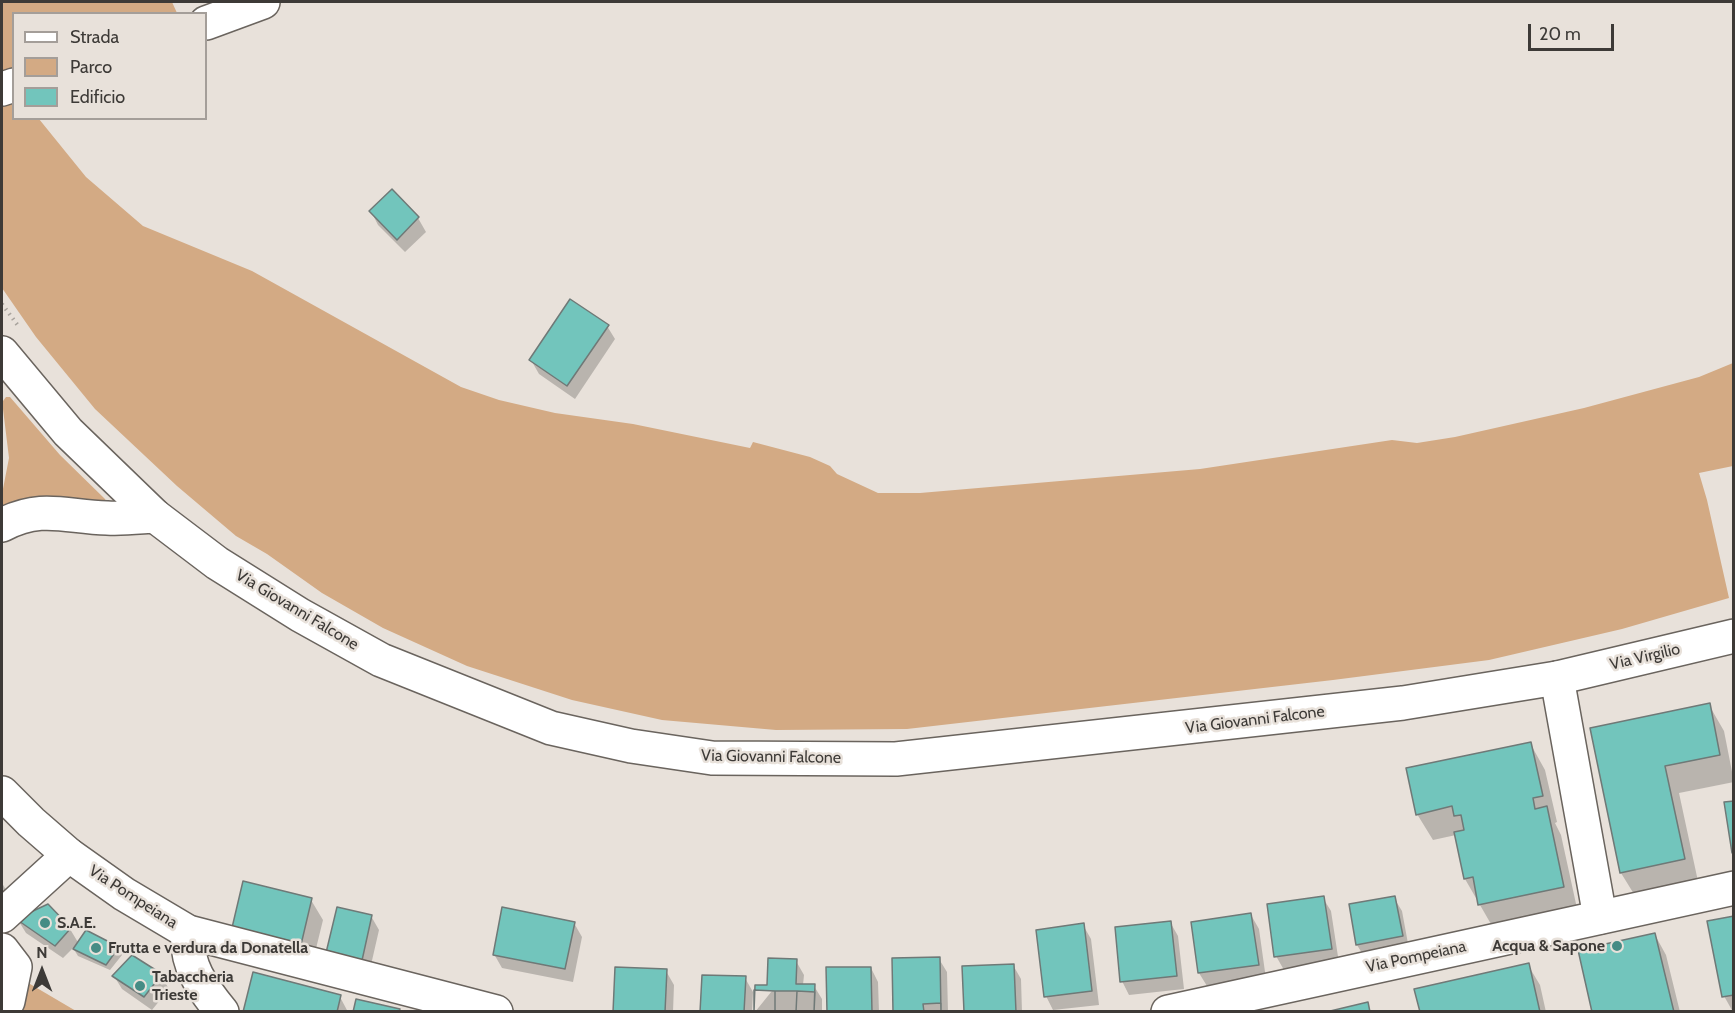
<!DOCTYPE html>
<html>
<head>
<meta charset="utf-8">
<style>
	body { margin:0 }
	#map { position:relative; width:1735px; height:1013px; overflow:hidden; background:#e8e1da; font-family:Cabin,sans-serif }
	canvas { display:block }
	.frame { position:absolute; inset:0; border:3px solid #3d3a37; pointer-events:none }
	.legend { position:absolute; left:12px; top:12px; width:195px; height:108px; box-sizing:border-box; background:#e8e1da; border:2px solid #a49e99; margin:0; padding:8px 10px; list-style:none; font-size:18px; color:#3d3a37 }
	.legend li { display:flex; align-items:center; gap:12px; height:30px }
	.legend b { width:30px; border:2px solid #a49e99 }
	.north { position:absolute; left:12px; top:941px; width:60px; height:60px; -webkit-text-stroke:4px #e8e1da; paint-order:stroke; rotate:0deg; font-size:16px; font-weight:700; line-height:24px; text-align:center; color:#3d3a37 }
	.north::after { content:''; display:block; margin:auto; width:21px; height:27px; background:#3d3a37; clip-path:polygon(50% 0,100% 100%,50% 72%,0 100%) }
	.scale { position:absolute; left:1528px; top:24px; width:86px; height:27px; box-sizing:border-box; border:3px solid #3d3a37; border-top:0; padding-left:8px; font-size:18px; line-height:21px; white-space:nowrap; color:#3d3a37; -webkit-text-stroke:4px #e8e1da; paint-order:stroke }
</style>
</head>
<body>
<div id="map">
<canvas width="1735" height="1013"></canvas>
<div class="frame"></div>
<ul class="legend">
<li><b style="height:8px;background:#fff"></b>Strada</li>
<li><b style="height:16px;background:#d3aa84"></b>Parco</li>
<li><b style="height:16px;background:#72c5bc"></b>Edificio</li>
</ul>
<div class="north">N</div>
<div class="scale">20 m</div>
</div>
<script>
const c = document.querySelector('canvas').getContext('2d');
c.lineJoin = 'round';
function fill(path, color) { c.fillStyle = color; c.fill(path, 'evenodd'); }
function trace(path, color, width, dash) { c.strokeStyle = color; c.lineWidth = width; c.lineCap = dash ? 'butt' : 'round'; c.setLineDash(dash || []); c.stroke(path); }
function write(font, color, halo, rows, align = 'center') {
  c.font = font + ' Cabin,sans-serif'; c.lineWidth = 5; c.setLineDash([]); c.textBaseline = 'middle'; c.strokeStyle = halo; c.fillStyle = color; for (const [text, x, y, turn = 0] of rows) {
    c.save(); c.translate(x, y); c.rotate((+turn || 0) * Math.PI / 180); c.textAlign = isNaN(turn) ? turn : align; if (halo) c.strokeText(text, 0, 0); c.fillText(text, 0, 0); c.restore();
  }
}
const green = new Path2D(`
	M2,2H172L177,13L14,14L13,77L2,81Z
	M13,103L14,118L39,119L86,177L143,226L252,271L461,387L499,400L555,413L633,424L750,448L753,442L810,457L830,466L837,474L878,493H920L1200,469L1392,440L1417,443L1455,437L1584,408L1699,377L1733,363V466L1699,473L1707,500L1729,598L1622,629L1489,660L1333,680L907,729L776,730L662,720L572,700L467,666L383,628L322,593L267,554L236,536L177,486L95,409L36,337L2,288V105Z
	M6,397H10L60,455L105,499L107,503L2,512V494L9,458L3,409V401Z
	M25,981L76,1011L22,1012Z`);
const shadow = new Path2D(`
	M392,191L418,218L426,232L405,252L378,225L371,211Z
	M607,326L615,339L575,399L539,374L531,360Z
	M1709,705L1724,731L1734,782L1679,793L1699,886L1637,899L1621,873L1592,729Z
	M1530,743L1545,770L1557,822L1555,823L1561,835L1578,913L1495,931L1465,879L1456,835L1433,840L1417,814Z
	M2,883L14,904L2,915Z
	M1323,898L1331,911L1339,963L1284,970L1276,956Z
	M1394,898L1402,911L1409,949L1365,958L1357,945Z
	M311,900L323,920L311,969L244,953Z
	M1251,915L1259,929L1266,979L1207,986L1199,973Z
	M371,916L379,930L368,978L327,957Z
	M1734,917V1012H1733L1724,996Z
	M18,920L70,929L79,944L87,932L118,948L122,955L110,970L78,956L73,948L63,958L26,933Z
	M1170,922L1178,936L1184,989L1129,995L1122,981Z
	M574,923L582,937L573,982L502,968L494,954Z
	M1083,925L1091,939L1099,1005L1053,1010L1046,996Z
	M1655,935L1666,955L1680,1012H1594Z
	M939,959L947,972L948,1012H895Z
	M796,961L804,975L803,985L814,986L822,999V1012H755Z
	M1013,965L1021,979L1022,1012H965Z
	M1528,965L1540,985L1546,1012H1421Z
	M871,968L878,982L879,1012H828Z
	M666,971L674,985L673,1012H615Z
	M161,975L169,989L152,1010L122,989L114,976Z
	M745,978L753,992L752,1012H702Z
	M340,997L348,1012H244Z`);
const building = new Path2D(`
	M392,189L419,217L397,240L369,211Z
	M570,299L609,325L567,386L529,360Z
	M1710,703L1720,755L1665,766L1685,859L1620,873L1590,728Z
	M1531,742L1543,796L1533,798L1535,809L1547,806L1564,887L1478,905L1473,877L1464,879L1454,832L1464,830L1461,815L1454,816L1452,806L1416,815L1406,768Z
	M1734,801V853H1732L1724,802Z
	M243,881L312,898L300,949L231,932Z
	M1324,896L1332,949L1274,957L1267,904Z
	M1395,896L1403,936L1356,945L1349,904Z
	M48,904L71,928L55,946L16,919Z
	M337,907L372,915L361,965L325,957Z
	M502,907L575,922L565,969L493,955Z
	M1251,913L1259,965L1198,973L1191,922Z
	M1734,916V995L1722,997L1707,921Z
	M1171,921L1177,976L1120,982L1115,927Z
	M1084,923L1092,991L1044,997L1036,930Z
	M86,930L119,947L106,965L73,949Z
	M1655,933L1674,1012H1592L1578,950Z
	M132,955L162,974L144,997L112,976Z
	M940,957L941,1012H893L892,958Z
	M768,958L797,959L796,984H815L814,1012H754L755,985H767Z
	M1529,963L1540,1012H1420L1414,989Z
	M1014,964L1016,1012H964L962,966Z
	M615,967L667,969L665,1012H613Z
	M826,967H871L872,1012H827Z
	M253,972L341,995L337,1012H243Z
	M702,975L746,976L744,1012H700Z
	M754,990L775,991V1012H754Z
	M775,991H797L796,1012H775Z
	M797,991L815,992L814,1012H796Z
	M356,999L400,1009L399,1012H353Z
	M1368,1002L1370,1012H1326Z
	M941,1003V1012H924L923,1004Z`);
const path = new Path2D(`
	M2,304L19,327`);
const minor = new Path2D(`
	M206,23L263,2
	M2,89L14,85
	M2,525C42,504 66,517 107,518C123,519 139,517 155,516
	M1557,678L1600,917
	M2,916L69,855
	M188,932C185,964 202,988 222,1012
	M2,950L15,967L8,1001L2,1012`);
const major = new Path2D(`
	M2,353L68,432L155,516L217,563L300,615L381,660L551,728L631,746L712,758L896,759L1403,703L1557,678L1734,636
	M2,793L31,822L69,855L124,894L188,932L496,1012
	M1168,1012L1734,888`);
const markers = [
	[45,923,6,"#468c85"],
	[1617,946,6,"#468c85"],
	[96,948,6,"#468c85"],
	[140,986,6,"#468c85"]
];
const streetNames = [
	["Via Giovanni Falcone",297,610,31],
	["Via Virgilio",1645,657,-13],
	["Via Giovanni Falcone",1255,720,-7],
	["Via Giovanni Falcone",771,757,1],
	["Via Pompeiana",133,897,33],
	["Via Pompeiana",1416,957,-12]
];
const poiNames = [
	["S.A.E.",57,923],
	["Acqua & Sapone",1605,946,"right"],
	["Frutta e verdura da Donatella",108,948],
	["Tabaccheria",152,977],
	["Trieste",152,995]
];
fill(green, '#d3aa84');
fill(shadow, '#0003');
fill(building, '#72c5bc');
trace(building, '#6f7977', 1.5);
trace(minor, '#6a645e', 36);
trace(major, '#6a645e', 36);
trace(path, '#a9a49e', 4, [1.5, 4.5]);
trace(minor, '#fff', 33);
trace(major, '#fff', 33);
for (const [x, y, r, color] of markers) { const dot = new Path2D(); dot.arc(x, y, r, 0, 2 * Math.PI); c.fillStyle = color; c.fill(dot); trace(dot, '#e8e1da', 2); }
write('16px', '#3d3a37', '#e8e1da', streetNames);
write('bold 16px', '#3d3a37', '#e8e1da', poiNames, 'left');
</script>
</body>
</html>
